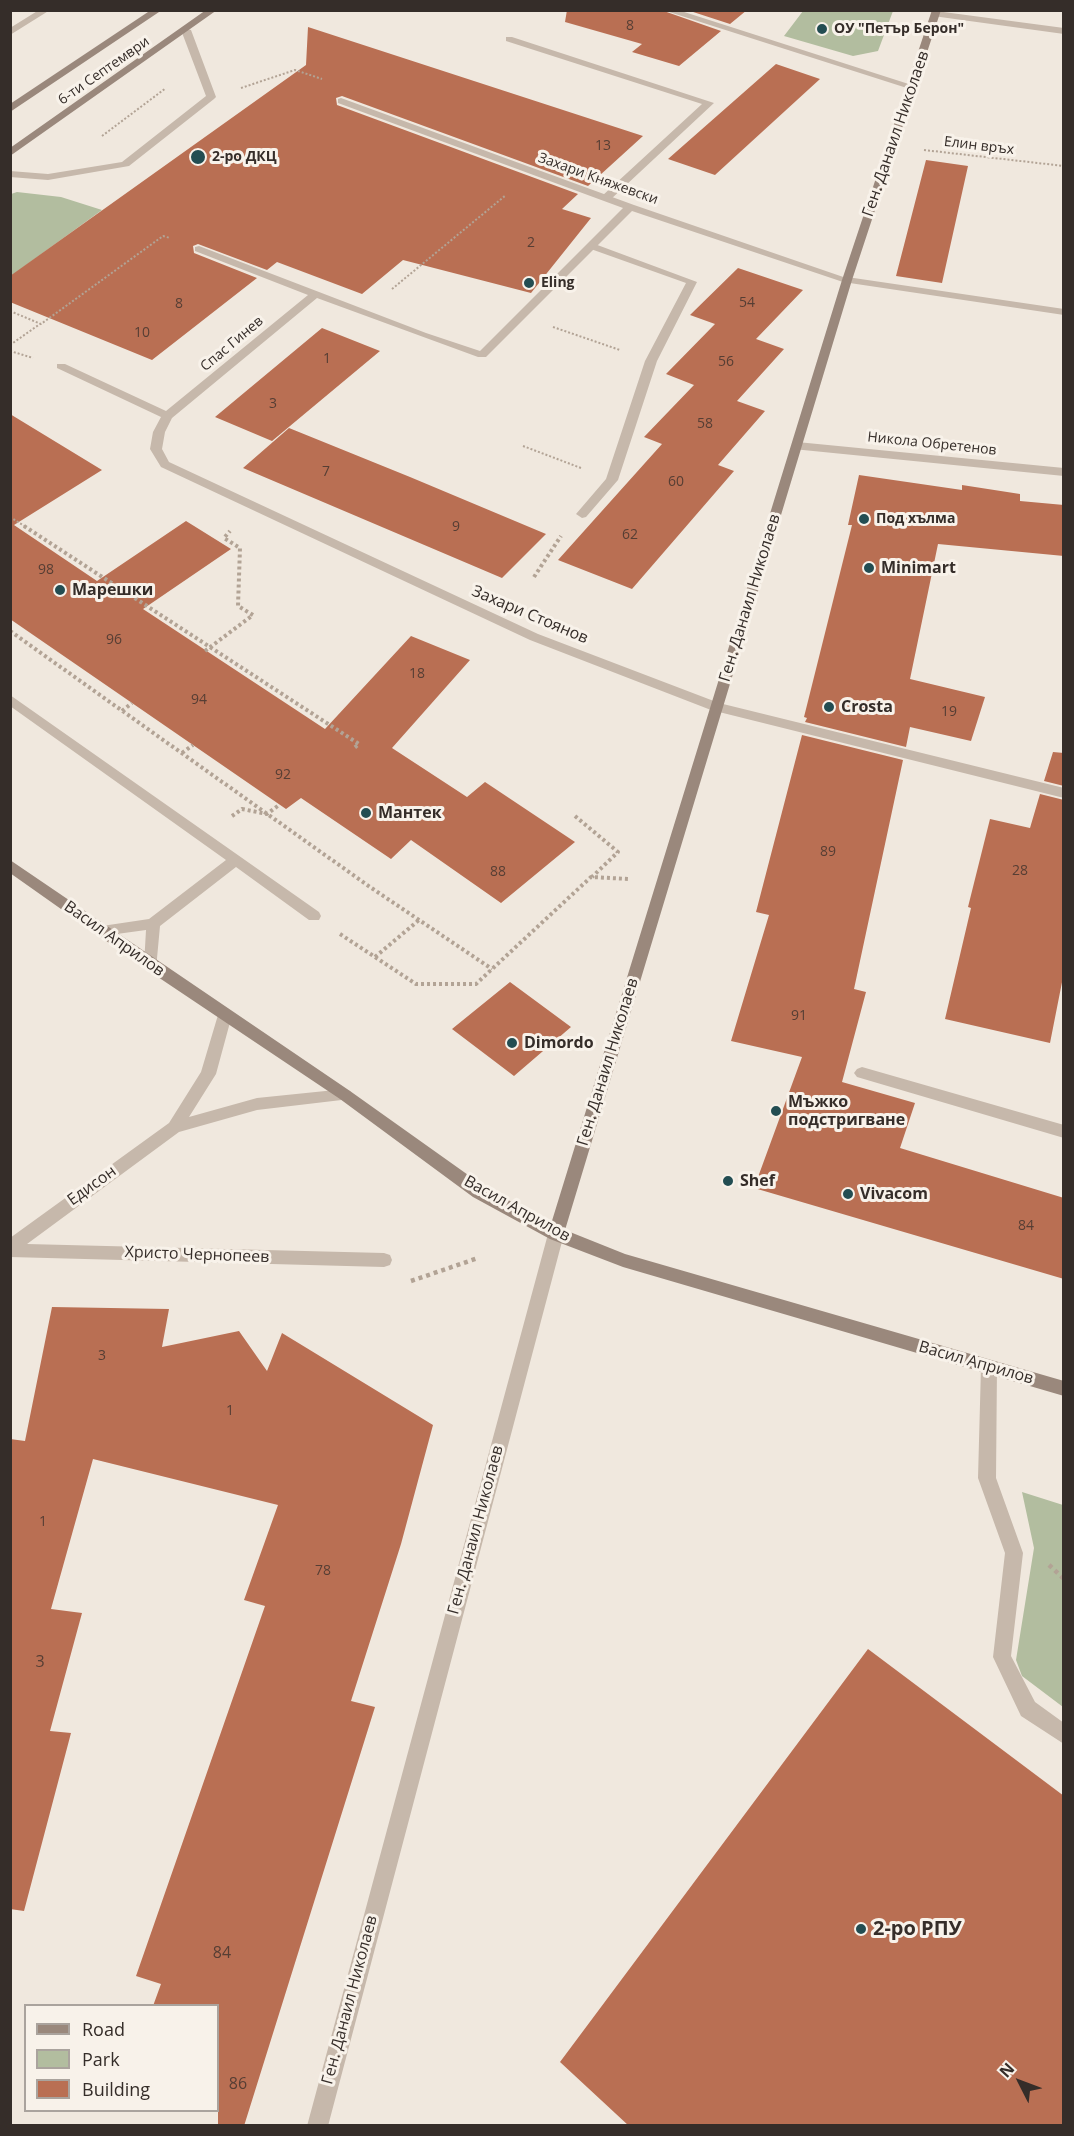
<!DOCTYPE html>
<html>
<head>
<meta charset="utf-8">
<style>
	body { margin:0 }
	#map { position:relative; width:1074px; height:2136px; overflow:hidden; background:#f0e8de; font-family:"Open Sans",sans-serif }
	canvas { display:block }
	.frame { position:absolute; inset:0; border:12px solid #352d29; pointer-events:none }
	.legend { position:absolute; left:24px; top:2004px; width:195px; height:108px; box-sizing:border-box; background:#f8f2ea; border:2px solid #aaa39d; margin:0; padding:8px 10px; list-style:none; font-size:18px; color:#352d29 }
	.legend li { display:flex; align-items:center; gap:12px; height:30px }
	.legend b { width:30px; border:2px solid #aaa39d }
	.north { position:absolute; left:990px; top:2052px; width:60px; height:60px; -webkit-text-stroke:4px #f8f2ea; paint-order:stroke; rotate:312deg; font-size:16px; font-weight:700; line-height:24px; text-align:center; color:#352d29 }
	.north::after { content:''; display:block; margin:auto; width:21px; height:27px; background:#352d29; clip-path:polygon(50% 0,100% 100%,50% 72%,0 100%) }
</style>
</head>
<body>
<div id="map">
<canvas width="1074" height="2136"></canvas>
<div class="frame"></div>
<ul class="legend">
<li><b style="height:8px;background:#9a887c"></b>Road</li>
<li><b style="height:16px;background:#b2bd9f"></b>Park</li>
<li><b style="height:16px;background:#b96f53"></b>Building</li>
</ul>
<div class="north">N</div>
</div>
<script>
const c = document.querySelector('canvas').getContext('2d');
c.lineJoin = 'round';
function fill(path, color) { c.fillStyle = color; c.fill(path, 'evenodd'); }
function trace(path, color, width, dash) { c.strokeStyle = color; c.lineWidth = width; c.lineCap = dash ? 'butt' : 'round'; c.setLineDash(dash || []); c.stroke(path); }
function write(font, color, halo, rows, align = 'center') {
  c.font = font + ' "Open Sans",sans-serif'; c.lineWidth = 6; c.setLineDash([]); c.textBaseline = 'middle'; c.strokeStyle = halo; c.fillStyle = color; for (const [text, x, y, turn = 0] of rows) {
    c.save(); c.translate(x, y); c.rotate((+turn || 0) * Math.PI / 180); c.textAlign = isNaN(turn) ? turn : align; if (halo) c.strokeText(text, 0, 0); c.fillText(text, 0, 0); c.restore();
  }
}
const green = new Path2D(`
	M803,11V10L893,11L878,51L853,56L784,36Z
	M17,192L61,197L102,210L11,276V194Z
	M1022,1492L1063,1505V1707L1022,1676L1016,1660L1034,1548Z`);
const building = new Path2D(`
	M567,10H661L721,31L679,66L632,52L642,44L565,22Z
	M687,10H747L730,24Z
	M308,27L643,136L588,186L342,96L336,98L337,105L578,194L562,209L591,218L531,293L403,260L362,294L277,262L267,270L198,244L193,246L194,253L257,278L152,360L10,302V276L306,65Z
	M776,64L820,79L715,175L668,159Z
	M926,160L968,166L942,283L896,276Z
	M738,268L803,290L756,339L784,349L737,401L765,411L718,465L734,471L632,589L558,560L662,444L644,437L694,385L666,374L715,324L690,315Z
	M322,328L380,351L272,441L215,417Z
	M10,414L102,470L14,525L97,581L186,521L231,549L143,609L325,729L411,636L470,660L392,748L467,797L485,782L575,842L501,903L411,840L391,859L301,798L286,809L10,619Z
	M289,428L410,477L546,534L502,578L243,468Z
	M859,475L962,490V485L1020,494V501L1064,505V556L938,544L910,679L985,697L971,741L910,727L906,747L805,722L807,718L804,717L852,525H848Z
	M802,735L903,760L854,989L866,992L842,1082L915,1103L900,1148L1064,1198V1279L754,1188L802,1057L731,1041L769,915L756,912Z
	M1053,752L1064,753V786L1044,781Z
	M1040,794L1064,800V972L1050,1043L945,1019L971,908L968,907L990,819L1030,828Z
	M510,982L571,1027L514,1076L452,1029Z
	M52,1307L169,1309L162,1347L239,1331L267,1371L282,1333L433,1425L401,1544L351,1701L375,1707L244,2126H218V2006H153L161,1984L136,1976L265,1606L244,1600L278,1505L93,1459L51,1609L82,1613L50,1731L71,1733L24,1911L10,1909V1439L25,1441Z
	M868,1649L1064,1796V2126H629L560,2062Z`);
const pathFar2 = new Path2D(`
	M241,88L295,70L322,79
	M102,136L166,88
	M924,150L1064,166
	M392,289L506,195
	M10,311L41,324L163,236L170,238
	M553,327L620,350
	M10,345L40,324
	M10,351L33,358
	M523,446L581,468
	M10,517L26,527`);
const pathFar1 = new Path2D(`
	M24,526L359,744L354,748
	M534,577L561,536
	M10,631L370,887L492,969
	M205,651L253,615L238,606L240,548L224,538L230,531
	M122,711L132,703
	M182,753L193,745
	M232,816L242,809L267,814L279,805
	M575,816L618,852L592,877
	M340,934L416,984H476L591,877L629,879
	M375,957L419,920`);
const path = new Path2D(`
	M411,1281L478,1258
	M1049,1565L1064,1579`);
const lane = new Path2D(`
	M39,10H50L10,35V28Z
	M183,28L191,30L216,97L214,99L129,166L48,180L10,177V171L48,174L122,162L206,96L181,30Z
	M506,37H512L714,103L610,200H602V196L702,104L506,41Z
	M592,243L697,282L657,361L618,480L586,517L582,518L576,514L606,479L645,361L686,283L588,248L587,246Z
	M847,277L1064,309V315L843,282V278Z
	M10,695L319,912L321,916L319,920H309L236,867L160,926L156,969L151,971L144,965L146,930L102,936L97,935L95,931L97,927L102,926L149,919L226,860L10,706Z
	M862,1067L1064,1125V1138L857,1077L854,1073L857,1069Z
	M989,1360L995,1362L997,1367L996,1478L1023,1553L1011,1656L1035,1702L1064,1723V1744L1021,1716L993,1657L1005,1553L978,1478L981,1367L983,1362Z`);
const street = new Path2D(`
	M663,10H678L918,87L910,89Z
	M936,11L1064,28V34L933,16V12Z
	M341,98L634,205L852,280L843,282L632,211L486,357H478L317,298L172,418L165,432L162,449L169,462L538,634L719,703L1064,788V798L711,710L530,640L161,467L150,449L153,432L161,417L57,368V364H65L166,411L308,295L195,251V247L199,246L426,333L480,351L623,208L338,103V99Z
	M797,442L1064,468V476L793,449L791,446Z
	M225,1009L230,1011L232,1015L216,1074L189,1117L257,1098L345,1089L350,1091L353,1095L350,1099L257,1110L179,1132L27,1244L384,1253L390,1255L392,1260L390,1265L384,1267L10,1257V1238L169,1123L201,1072L218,1015L220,1011Z
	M556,1227L562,1229L564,1234L328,2126H307L548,1234L550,1229Z`);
const secondary = new Path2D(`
	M151,10H162L10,112V104Z
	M206,10H217L10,156V148Z
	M932,10H941L852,280L565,1230L625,1254L1064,1381V1396L623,1267L550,1239L473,1197L340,1099L146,969L10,873V860L350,1091L485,1187L551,1224L842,280Z`);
const markers = [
	[822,29,6,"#234d52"],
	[198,157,8,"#234d52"],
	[529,283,6,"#234d52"],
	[864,519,6,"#234d52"],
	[869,568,6,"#234d52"],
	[60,590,6,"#234d52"],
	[829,707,6,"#234d52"],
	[366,813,6,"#234d52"],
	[512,1043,6,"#234d52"],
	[776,1111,6,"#234d52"],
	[728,1181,6,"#234d52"],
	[848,1194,6,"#234d52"],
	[861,1929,6,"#234d52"]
];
const numberNames = [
	["8",630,26],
	["13",603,146],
	["2",531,243],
	["54",747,303],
	["8",179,304],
	["10",142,333],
	["1",327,359],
	["56",726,362],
	["3",273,404],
	["58",705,424],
	["7",326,472],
	["60",676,482],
	["9",456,527],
	["62",630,535],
	["98",46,570],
	["96",114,640],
	["18",417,674],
	["94",199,700],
	["19",949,712],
	["92",283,775],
	["89",828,852],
	["28",1020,871],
	["88",498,872],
	["91",799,1016],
	["84",1026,1226],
	["3",102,1356],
	["1",230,1411],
	["1",43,1522],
	["78",323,1571]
];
const farPoinames = [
	["ОУ \"Петър Берон\"",834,29],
	["2-ро ДКЦ",212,157],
	["Eling",541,283],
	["Под хълма",876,519]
];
const farStreetnames = [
	["6-ти Септември",104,71,-35],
	["Елин връх",979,146,7],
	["Захари Княжевски",598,179,20],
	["Спас Гинев",232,344,-40],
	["Никола Обретенов",932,444,6]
];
const streetNames = [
	["Ген. Данаил Николаев",896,134,-71],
	["Ген. Данаил Николаев",750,598,-73],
	["Захари Стоянов",530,615,23],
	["Васил Априлов",114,939,35],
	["Ген. Данаил Николаев",608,1062,-73],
	["Едисон",92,1186,-36],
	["Васил Априлов",517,1209,29],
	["Христо Чернопеев",197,1255,2],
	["Васил Априлов",976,1363,16],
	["Ген. Данаил Николаев",476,1530,-75],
	["Ген. Данаил Николаев",350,2000,-75]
];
const poiNames = [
	["Minimart",881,568],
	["Марешки",72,590],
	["Crosta",841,707],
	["Мантек",378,813],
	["Dimordo",524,1043],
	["Мъжко",788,1102],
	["подстригване",788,1120],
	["Shef",740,1181],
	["Vivacom",860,1194]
];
const nearNumbernames = [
	["3",40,1662],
	["84",222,1953],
	["86",238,2084]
];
const nearPoinames = [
	["2-ро РПУ",873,1929]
];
fill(green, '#b2bd9f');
fill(building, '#b96f53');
trace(pathFar2, '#b2a395', 2, [2, 2]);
trace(pathFar1, '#b2a395', 4, [3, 3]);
trace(path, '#b2a395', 4.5, [4, 4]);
fill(lane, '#c6b8ab');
fill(street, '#c6b8ab');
fill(secondary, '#9a887c');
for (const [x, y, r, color] of markers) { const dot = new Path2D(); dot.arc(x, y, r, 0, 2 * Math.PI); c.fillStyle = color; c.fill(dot); trace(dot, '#f8f2ea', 2); }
write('14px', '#563e34', null, numberNames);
write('bold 14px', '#352d29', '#f8f2ea', farPoinames, 'left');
write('14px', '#352d29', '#f8f2ea', farStreetnames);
write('16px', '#352d29', '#f8f2ea', streetNames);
write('bold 16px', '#352d29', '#f8f2ea', poiNames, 'left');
write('16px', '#563e34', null, nearNumbernames);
write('bold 20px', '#352d29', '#f8f2ea', nearPoinames, 'left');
</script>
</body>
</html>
